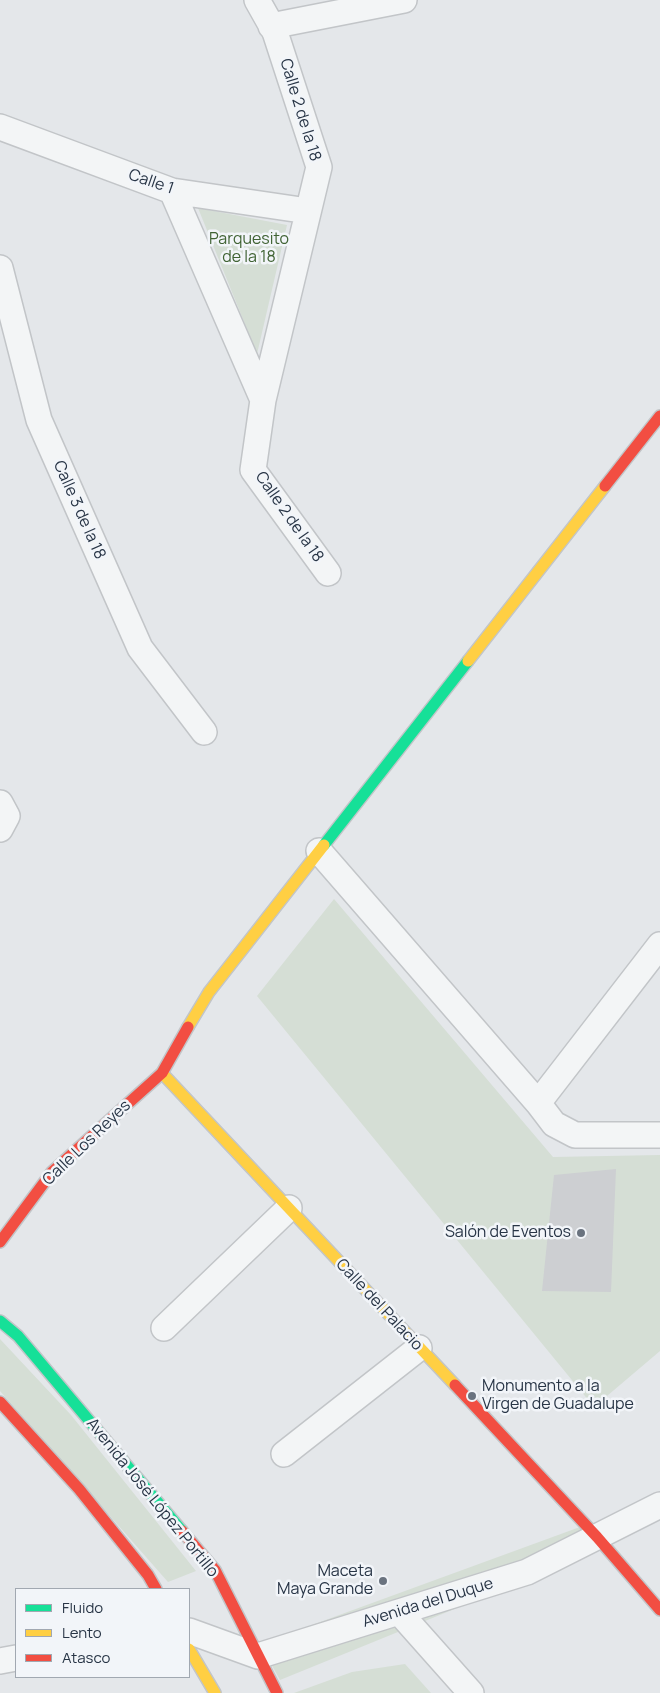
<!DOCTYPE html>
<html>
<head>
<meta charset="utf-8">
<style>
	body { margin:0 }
	#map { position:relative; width:660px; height:1693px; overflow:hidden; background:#e4e7ea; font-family:Manrope,sans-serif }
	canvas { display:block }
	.legend { position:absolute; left:15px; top:1588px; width:175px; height:90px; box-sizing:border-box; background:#f2f5f9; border:1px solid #a1a8b1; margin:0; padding:6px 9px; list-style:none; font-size:15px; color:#283546 }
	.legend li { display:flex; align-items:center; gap:10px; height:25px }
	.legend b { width:25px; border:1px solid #a1a8b1 }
</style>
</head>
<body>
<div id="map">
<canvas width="660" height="1693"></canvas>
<ul class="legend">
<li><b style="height:6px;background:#16e098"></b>Fluido</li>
<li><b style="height:6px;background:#ffcf43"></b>Lento</li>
<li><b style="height:6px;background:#f24e42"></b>Atasco</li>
</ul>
</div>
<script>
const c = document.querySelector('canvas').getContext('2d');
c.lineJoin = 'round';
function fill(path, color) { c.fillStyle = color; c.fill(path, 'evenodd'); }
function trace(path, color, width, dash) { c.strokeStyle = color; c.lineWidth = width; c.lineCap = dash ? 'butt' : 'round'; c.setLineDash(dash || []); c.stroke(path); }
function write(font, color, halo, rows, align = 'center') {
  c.font = font + ' Manrope,sans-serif'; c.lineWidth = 5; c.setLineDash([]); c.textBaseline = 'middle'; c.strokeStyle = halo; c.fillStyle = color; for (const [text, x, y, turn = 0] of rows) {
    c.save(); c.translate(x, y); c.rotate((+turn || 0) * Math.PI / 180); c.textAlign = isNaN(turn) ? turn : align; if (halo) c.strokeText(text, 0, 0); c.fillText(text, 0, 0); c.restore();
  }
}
const green = new Path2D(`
	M198,208L287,225L257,354Z
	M334,899L553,1157L660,1155V1351L594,1407L257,996Z
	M0,1339L71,1415L196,1571L168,1582L0,1391Z
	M580,1527L597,1551L280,1680L260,1644Z
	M405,1664L431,1693H294L352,1672Z`);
const building = new Path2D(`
	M616,1169L611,1292L542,1291L554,1175Z`);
const street = new Path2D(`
	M257,0L275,32L319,167L263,400L253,470L328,573
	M271,26L404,0
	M0,127L172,191L308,211
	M172,191L263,400
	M0,268L39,420L140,648L204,732
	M0,803L7,816L0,829
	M319,851L538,1103L554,1124L575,1135H660
	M538,1103L660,945
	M164,1328L289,1208
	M284,1454L419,1348
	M399,1612L471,1693
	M189,1631L258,1656L527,1572L660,1505
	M0,1661L16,1658`);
const fast = new Path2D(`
	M324,845L468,661
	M0,1321L18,1336L182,1531`);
const slow = new Path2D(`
	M468,661L605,486
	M188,1027L209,992L324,845
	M162,1073L455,1385
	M189,1649L215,1693`);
const jam = new Path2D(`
	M605,486L660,416
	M0,1242L52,1172L162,1073L188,1027
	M455,1385L597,1537L660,1610
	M0,1402L79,1489L148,1575L156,1589
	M182,1531L215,1570L277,1693`);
const markers = [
	[581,1233,5,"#6a737f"],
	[472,1396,5,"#6a737f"],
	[383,1581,5,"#6a737f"]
];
const streetNames = [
	["Calle 2 de la 18",300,110,73],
	["Calle 1",151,182,19],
	["Calle 3 de la 18",79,510,66],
	["Calle 2 de la 18",289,517,55],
	["Calle Los Reyes",87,1143,-44],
	["Calle del Palacio",379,1305,47],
	["Avenida José López Portillo",152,1498,51],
	["Avenida del Duque",428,1603,-17]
];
const parkNames = [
	["Parquesito",249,240],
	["de la 18",249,258]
];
const poiNames = [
	["Salón de Eventos",571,1233],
	["Monumento a la",482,1387,"left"],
	["Virgen de Guadalupe",482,1405,"left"],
	["Maceta",373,1572],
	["Maya Grande",373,1590]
];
fill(green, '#d5ded5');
fill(building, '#cdcfd2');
trace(street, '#c2c5c8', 28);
trace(fast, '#c2c5c8', 14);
trace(slow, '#c2c5c8', 14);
trace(jam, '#c2c5c8', 14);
trace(street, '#f3f5f6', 25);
trace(fast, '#16e098', 11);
trace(slow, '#ffcf43', 11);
trace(jam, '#f24e42', 11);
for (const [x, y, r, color] of markers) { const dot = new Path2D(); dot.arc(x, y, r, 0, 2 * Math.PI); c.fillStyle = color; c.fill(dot); trace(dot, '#f2f5f9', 2); }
write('16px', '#283546', '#f2f5f9', streetNames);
write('16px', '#406334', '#f2f5f9', parkNames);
write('16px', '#283546', '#f2f5f9', poiNames, 'right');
</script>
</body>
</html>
